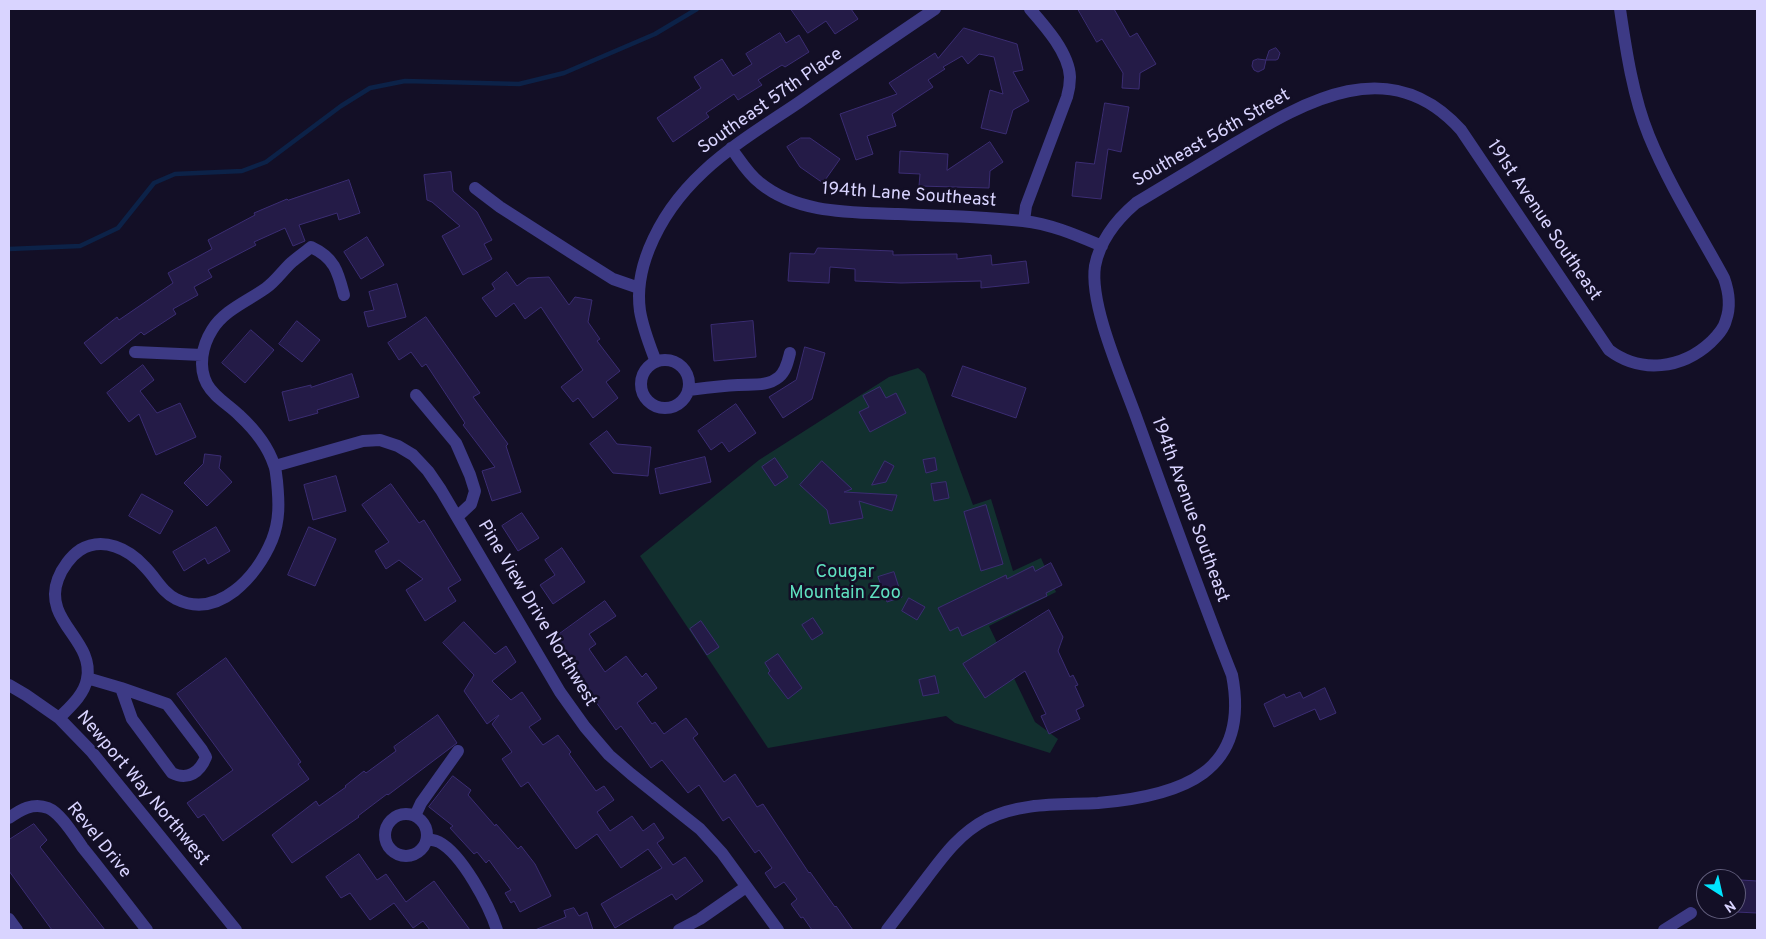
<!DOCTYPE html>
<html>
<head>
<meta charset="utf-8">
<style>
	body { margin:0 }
	#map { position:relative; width:1766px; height:939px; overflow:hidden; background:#130f26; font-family:Overpass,sans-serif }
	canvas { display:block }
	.frame { position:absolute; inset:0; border:10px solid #d9d4ff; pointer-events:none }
	.north { position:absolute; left:1696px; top:869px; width:50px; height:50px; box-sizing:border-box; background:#130f26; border:1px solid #625e7d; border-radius:50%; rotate:145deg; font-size:14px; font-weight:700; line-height:20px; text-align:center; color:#d9d4ff }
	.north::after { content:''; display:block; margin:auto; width:18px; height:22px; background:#00e5ff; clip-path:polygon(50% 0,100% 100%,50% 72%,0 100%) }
</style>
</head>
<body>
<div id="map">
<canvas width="1766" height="939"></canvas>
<div class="frame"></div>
<div class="north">N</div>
</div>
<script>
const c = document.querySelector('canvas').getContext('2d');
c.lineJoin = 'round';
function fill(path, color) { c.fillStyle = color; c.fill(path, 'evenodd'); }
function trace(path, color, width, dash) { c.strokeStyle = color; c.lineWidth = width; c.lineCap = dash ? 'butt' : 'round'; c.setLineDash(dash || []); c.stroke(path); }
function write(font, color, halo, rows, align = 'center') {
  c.font = font + ' Overpass,sans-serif'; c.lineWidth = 5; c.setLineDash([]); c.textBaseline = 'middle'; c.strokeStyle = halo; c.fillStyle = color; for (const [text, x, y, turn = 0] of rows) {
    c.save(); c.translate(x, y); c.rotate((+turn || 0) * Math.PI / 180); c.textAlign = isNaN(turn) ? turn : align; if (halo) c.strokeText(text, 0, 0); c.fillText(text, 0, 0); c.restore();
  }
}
const green = new Path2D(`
	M918,368L925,374L973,505L991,499L1013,571L1041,558L1056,592L989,626L1035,722L1058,739L1050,753L955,723L946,716L768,748L640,556L759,460L889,377Z`);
const stream = new Path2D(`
	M9,249L80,246L118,228L154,183L175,174L242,171L266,162L341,106L370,88L405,81L519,84L564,73L655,34L697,9`);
const building = new Path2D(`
	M791,9H851L858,19L835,34L826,21L808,33Z
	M1078,9H1114L1130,37L1137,33L1156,64L1140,73L1139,89L1122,88L1123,73L1102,39L1097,42Z
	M964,28L1017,44L1023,70L1013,72L1029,101L1013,110L1006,134L981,128L990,90L1003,94L994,57L979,54L968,64L962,56L943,67L945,69L928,80L933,87L892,114L896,126L867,136L873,154L856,160L840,114L897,94L889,83L935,53L938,58Z
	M780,33L786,43L799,35L809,52L785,67L782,65L758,80L762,85L738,100L734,94L706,113L709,117L673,142L657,118L701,88L694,77L722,59L733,76L752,64L746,54Z
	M1276,48L1280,53L1278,59L1276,60H1266L1269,51Z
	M1258,59L1266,60L1264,69L1258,72L1254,70L1252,66L1253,61Z
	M1105,103L1129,107L1121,152L1108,149L1101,199L1072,196L1076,162L1094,164Z
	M801,138H810L840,159L823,183L800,167L787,147Z
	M990,142L1003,162L990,171L989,188L919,186L920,174L899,173L900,151L948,154L947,170Z
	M451,172L453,191L477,212L492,240L484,244L492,259L463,275L442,236L460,226L432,202L427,200L424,175Z
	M349,180L360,213L339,220L337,213L299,225L305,241L293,246L285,228L254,242L256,245L208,270L212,277L194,287L198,295L173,309L176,314L144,335L141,332L101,364L84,343L117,317L119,320L173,283L168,273L212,249L208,240L255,215L254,213L287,199L288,200Z
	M367,237L384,265L361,279L344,252Z
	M818,248L893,251V255L957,254V259L991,255L992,265L1026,261L1029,283L981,288V281L901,283L855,281V269L830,267L829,283L788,281L790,253L814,254Z
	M507,272L517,286L528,278L549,277L569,305L575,297L592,300L588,322L600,339L597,341L620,371L606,382L618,398L593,418L578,398L573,402L561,387L583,370L541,307L525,319L514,303L496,317L482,298L495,289L492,284Z
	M397,284L406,317L368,327L364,312L374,310L369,292Z
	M426,317L480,393L473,397L508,444L506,446L521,492L492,501L482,471L495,467L463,425L465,423L426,364L422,367L411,352L399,360L388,343Z
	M297,321L320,340L302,362L279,344Z
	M753,321L756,357L714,361L711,325Z
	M251,330L274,350L245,383L222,363Z
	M805,347L825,353L812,399L783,418L769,397L796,380Z
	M143,365L154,380L140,391L157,413L180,403L196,437L156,455L139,414L129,422L107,393Z
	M963,366L1026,388L1016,418L952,396Z
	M352,374L359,397L317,410L318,413L289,421L282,392L311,385V387Z
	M880,387L886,398L896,393L906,413L870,432L859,412L869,407L863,396Z
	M736,404L756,433L729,452L722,442L711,450L698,431Z
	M607,431L617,444L651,447L648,476L613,473L590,444Z
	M205,454L221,456L219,468L232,482L207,506L184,483L203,464Z
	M705,457L711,482L660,494L655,469Z
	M775,458L788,477L775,486L762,467Z
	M935,458L937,470L926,473L923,460Z
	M822,461L852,489L844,492L897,495L892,511L859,501L863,518L830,524L827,510L800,485Z
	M885,461L894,466L886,482L872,485Z
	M336,476L346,511L313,520L304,485Z
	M946,482L949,498L934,501L931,484Z
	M391,484L419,523L424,520L461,580L448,588L456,601L425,621L406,590L423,579L399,560L386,569L375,551L389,542L362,505Z
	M142,494L173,511L160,534L129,516Z
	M986,505L1003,564L981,571L964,512Z
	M522,513L539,538L518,551L502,526Z
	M216,527L230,551L208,564L205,558L184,571L173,552Z
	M309,527L336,539L315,586L288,575Z
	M562,548L585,582L553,604L540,585L555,575L545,560Z
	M1051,563L1062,585L1046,593L1047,596L962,636L958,627L950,631L938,608L1006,575L1007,579L1033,566L1035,571Z
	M894,572L902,597L887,602L878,577Z
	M909,598L925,607L917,620L902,611Z
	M605,601L616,616L589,634L596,644L589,649L605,672L626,656L642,677L646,673L657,688L637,703L652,724L655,722L664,734L686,718L698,734L693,738L724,782L735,774L757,807L763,804L809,873L810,872L835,907L836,906L853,930H812L803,917L801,918L791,904L797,899L784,882L775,888L765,873L772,868L759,850L755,853L729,817L723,821L699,785L688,793L662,760L651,768L621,726L616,730L596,702L593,703L575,678L580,674L554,638Z
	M1049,610L1063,637L1058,651L1070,677L1073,675L1078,685L1075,686L1084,706L1076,710L1080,719L1049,734L1041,716L1046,714L1025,671L985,698L963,664Z
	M813,618L823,633L812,640L802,625Z
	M701,621L719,647L707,655L690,629Z
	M464,622L495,654L506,646L516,662L492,681L511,700L522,692L541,719L529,727L543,745L558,735L571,752L569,754L596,791L604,786L614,800L597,812L610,831L632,816L643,831L654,823L664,838L657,843L673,865L685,857L703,881L676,900L672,894L615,928L601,904L662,868L648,849L621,868L597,834L576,849L528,782L521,787L502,759L512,752L492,724L499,715L487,724L464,691L474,675L443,643Z
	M778,654L802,688L788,699L768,673L770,671L765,663Z
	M226,658L301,762L298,764L309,779L223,841L204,814L198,818L187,803L233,770L177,694Z
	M935,676L939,693L923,696L919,680Z
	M1325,688L1336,713L1320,720L1315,709L1274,727L1264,704L1284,694L1286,698L1300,692L1303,698Z
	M438,715L457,743L388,795L387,794L358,816L359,817L292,863L272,835L316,801L319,806L346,787L345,786L364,771L366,773L396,751L394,747Z
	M453,776L471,790L468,795L495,826L496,824L518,849L521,846L535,864L551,896L520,912L514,901L511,903L505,893L511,890L489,860L486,863L477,852L474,854L450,828L453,826L429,807Z
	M34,824L47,840L40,847L105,930H52L9,871V840Z
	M359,854L377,880L386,874L406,902L434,881L470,930H430L423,921L413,928L394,903L370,920L350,893L341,898L326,877Z
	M1741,880L1757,881V913L1736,912V888L1741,889Z
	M574,908L579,916L587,912L593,930H535L566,917L564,911Z`);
const minor = new Path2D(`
	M731,148C740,160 748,174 760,183C798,214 851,212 898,214C939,216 981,216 1023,221C1051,224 1076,235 1102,246
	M475,188L500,207L578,257L613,279L639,288
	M1024,221L1026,206L1067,97C1069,90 1070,84 1070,77C1069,53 1045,26 1030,9
	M135,352L202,355
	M641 384a24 24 0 1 1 48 0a24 24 0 1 1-48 0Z
	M656,362C650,346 643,329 640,311C637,290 641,269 649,249C678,177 737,144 798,103C844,71 889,40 935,9
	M688,390C705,388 721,386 738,385C752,384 767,387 779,377C786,371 788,361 790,353
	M416,395L456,443L470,475L475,491L471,504L457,517
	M275,466L363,441L380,440L398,446L413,455L428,471L441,490L560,692L585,727L609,755L631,774L700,829L722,853L778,930
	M87,678L121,688L132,719L172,773C188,781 200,772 206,757L202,750L167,704L121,688
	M9,685L26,695L59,718L91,751L236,930
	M59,718C70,707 84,695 87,679C95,640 42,621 58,579C62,568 71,556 80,550C103,536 129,549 145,567C156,578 162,592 176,599C219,620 257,576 272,540C280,520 279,502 277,481C276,475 276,469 274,465C268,446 253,428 239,415C229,405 214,397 207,384C198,367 202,346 212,330C224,310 248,301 266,288C276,281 283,270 292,262C298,257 305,252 311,247C335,258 338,272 344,295
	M385 835a21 21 0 1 1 42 0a21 21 0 1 1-42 0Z
	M415,816L421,803L458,751
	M9,818C20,810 33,802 48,808C61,813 75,837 83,848C105,875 126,903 147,930
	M427,839C431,840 435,840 439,842C462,854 489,905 497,930
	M9,919L17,930
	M679,930L700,919L746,887
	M887,930C900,913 913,896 926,879C944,855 960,833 987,819C1022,802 1060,805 1098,803C1181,796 1251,773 1232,675C1199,592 1169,507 1138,422C1124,382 1089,306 1095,266C1100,240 1116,220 1136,203C1168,184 1201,164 1234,144C1306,101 1390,51 1461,130L1609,350C1641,374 1682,369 1711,342C1717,336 1724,329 1726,320C1731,306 1729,292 1724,278C1699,232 1669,185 1649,136C1633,97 1626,50 1620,9
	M1664,930L1691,913`);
const streetNames = [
	["Southeast 57th Place",771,102,-35],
	["Southeast 56th Street",1212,139,-30],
	["194th Lane Southeast",909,196,4],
	["191st Avenue Southeast",1543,221,56],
	["194th Avenue Southeast",1189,510,70],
	["Pine View Drive Northwest",536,614,59],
	["Newport Way Northwest",142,789,50],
	["Revel Drive",98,841,51]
];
const parkNames = [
	["Cougar",845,573],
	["Mountain Zoo",845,594]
];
fill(green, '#12302f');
trace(stream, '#0c2248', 4.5);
fill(building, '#241b47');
trace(building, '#3b2d73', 1);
trace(minor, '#3d3a85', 12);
write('18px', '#d9d4ff', '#130f26', streetNames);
write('18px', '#5fe0c0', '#130f26', parkNames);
</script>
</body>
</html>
